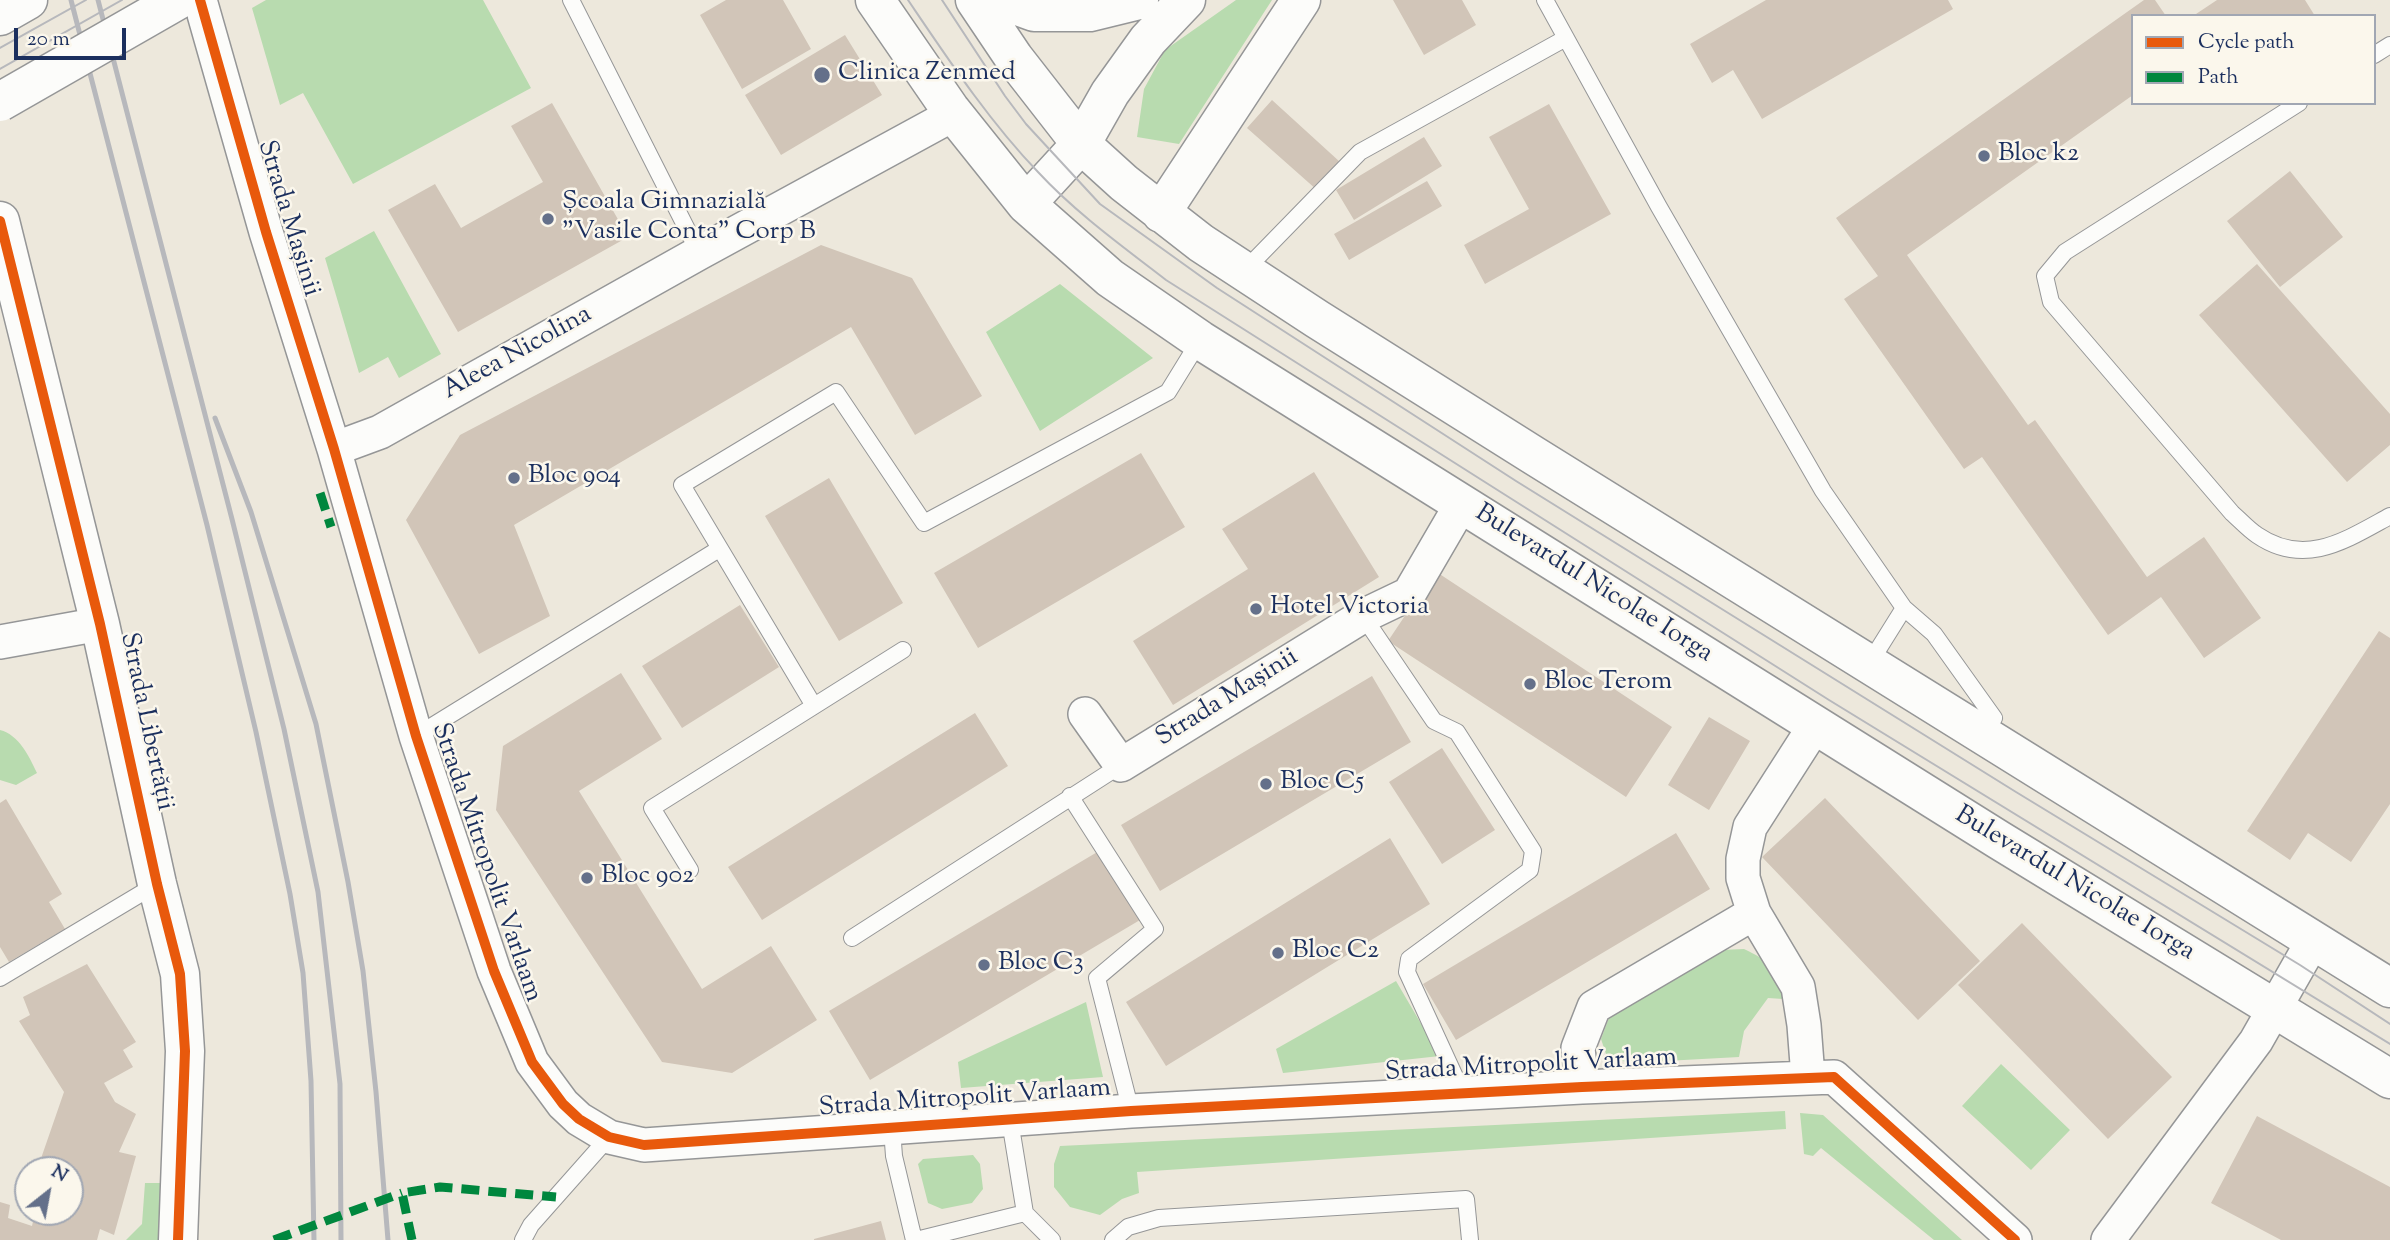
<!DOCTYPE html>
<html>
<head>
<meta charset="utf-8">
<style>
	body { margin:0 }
	#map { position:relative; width:2390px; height:1240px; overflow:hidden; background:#ede8dc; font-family:"Sorts Mill Goudy",serif }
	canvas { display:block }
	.legend { position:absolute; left:2131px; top:14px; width:245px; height:91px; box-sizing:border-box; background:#fbf7ec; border:2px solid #a1a7b3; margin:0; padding:9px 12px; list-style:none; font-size:21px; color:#1b2f5e }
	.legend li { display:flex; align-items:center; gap:14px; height:35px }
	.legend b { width:35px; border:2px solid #a1a7b3 }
	.north { position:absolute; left:14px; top:1156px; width:70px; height:70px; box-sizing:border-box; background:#fbf7ec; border:2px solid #a1a7b3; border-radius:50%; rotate:31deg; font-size:19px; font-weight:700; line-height:28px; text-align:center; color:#1b2f5e }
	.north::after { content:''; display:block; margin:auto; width:24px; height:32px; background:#64708a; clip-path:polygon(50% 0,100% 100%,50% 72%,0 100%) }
	.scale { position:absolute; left:14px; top:28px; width:112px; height:32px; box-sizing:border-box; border:4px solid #1b2f5e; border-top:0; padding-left:9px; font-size:21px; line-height:24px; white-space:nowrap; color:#1b2f5e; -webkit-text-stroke:5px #fbf7ec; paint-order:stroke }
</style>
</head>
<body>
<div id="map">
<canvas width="2390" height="1240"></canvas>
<ul class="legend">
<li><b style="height:9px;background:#e8590c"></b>Cycle path</li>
<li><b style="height:9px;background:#00873e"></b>Path</li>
</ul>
<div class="north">N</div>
<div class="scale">20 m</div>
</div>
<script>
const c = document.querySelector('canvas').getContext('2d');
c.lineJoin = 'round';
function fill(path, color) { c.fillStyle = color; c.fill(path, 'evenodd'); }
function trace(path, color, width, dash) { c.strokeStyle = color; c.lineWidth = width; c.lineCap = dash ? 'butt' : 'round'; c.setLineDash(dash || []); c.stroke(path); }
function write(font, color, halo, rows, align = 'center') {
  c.font = font + ' "Sorts Mill Goudy",serif'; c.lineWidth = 5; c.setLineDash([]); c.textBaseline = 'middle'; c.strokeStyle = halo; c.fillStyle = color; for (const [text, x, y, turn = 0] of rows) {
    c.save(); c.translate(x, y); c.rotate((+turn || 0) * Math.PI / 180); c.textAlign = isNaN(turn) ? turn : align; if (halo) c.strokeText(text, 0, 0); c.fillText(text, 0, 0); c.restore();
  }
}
const green = new Path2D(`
	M266,0H483L531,88L353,184L303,93L280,105L252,8Z
	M1236,0H1272L1179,144L1137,137L1144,89L1165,50Z
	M374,231L441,354L399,378L388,357L359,373L325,258Z
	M1060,284L1153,358L1040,431L986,332Z
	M0,730C19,735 29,756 37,773L16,785L0,780Z
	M1744,949C1770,961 1778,970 1783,999L1768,998L1744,1031L1739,1057L1628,1063L1606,1054L1601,1039L1610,1015L1721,950Z
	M1396,981L1440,1056L1283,1073L1276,1049Z
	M1086,1002L1103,1077L961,1088L958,1062Z
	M2001,1064L2070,1130L2031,1170L1962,1106Z
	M1785,1111L1786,1129L1137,1172L1139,1193L1122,1199L1100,1215L1070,1207L1054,1187V1164L1060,1146Z
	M1800,1113L1823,1115L1962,1240H1934L1821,1148L1813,1156L1804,1154Z
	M973,1155L980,1164L983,1189L972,1203L942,1209L928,1203L918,1164L923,1159Z
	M145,1183H166L165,1240H126L142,1224Z`);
const building = new Path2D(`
	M726,0H783L811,49L742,89L700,15Z
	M1393,0H1462L1476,25L1424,55Z
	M1766,0H1948L1953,9L1762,119L1733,70L1712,83L1690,44Z
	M2144,0H2155L2166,16H2133V95L1907,255L2028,425L2035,420L2147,577L2204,537L2261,618L2204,658L2161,597L2108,635L1982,457L1964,469L1844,299L1878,276L1836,218Z
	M2217,0H2305L2315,16H2193Z
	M845,35L882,95L781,155L745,95Z
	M1272,100L1351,172L1326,198L1247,128Z
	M552,103L628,237L458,332L388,210L435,184L461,228L543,182L511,126Z
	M1549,104L1611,214L1485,284L1464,245L1529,209L1489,137Z
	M1424,137L1442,166L1354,220L1336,190Z
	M2290,171L2343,237L2280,287L2227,221Z
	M1427,181L1442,206L1349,260L1334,234Z
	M821,245L912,278L982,396L915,435L851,327L514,525L550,616L479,654L406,520L460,435Z
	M2257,264L2390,414V445L2347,482L2199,315Z
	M1141,453L1185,527L978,648L934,573Z
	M1314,472L1379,577L1173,705L1133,641L1248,569L1222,529Z
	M829,478L903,603L839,641L765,516Z
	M1435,571L1672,727L1626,797L1388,641Z
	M740,605L779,667L682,728L642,666Z
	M2379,631L2390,638V804L2351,862L2308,833L2290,860L2247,831Z
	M621,673L662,739L579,791L702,989L771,946L817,1020L732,1073L662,1062L496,810L503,746Z
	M1372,676L1411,742L1160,891L1121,825Z
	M975,713L1008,766L762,920L728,867Z
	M1709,717L1750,741L1709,810L1668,785Z
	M1442,748L1495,830L1442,864L1389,782Z
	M1825,798L1980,961L1918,1020L1762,857Z
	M6,799L62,894L49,902L65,929L9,962L0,947V803Z
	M1676,833L1710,889L1456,1040L1423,984Z
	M1390,838L1430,904L1166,1066L1126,1002Z
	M1099,851L1140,920L870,1080L829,1011Z
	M2022,923L2172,1077L2108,1139L1958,985Z
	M87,964L136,1042L123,1050L133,1067L104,1083L115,1102L136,1114L119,1152L136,1156L114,1235L100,1229L97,1240H0V1202L10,1205L8,1218L32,1226L35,1212H70V1170H37L64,1092L19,1021L30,1015L23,997Z
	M2257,1116L2390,1187V1240H2281L2211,1203Z
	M881,1221L886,1240H814V1239Z`);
const lane = new Path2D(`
	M571,0L699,253
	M1545,0L1659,207L1823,491L1904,608L1934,634L1994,718L1985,734
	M2374,55L2390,45
	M2299,103L2065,252L2045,276L2051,302L2232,513C2240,520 2248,529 2257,535C2305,568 2346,540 2390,516
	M1244,271L1360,152L1566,38
	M1363,616L1434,721L1457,732L1533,851L1530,870L1409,959L1407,972L1463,1094
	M1869,664L1904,608
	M814,706L682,485L836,392L924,523L1168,392L1200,340
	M416,736L719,549
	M1070,796L1155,929L1097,978L1131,1111
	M690,870L652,808L903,650
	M852,938L1121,765
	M0,978L157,884
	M892,1129L894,1156L914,1240
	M1025,1213L1052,1240
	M523,1240L531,1225L609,1137
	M916,1240L1025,1213L1010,1121
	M1113,1240L1128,1227L1159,1218L1466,1199L1470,1240`);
const street = new Path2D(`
	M200,0L266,232L334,449L416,736L494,971L532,1062L563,1104L579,1119L609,1137L644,1145L1131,1111L1582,1087L1834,1077L2015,1240
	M334,449L380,432L699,253L954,114
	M0,642L100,624
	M1085,714L1121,765L1363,616L1409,594L1462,503
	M1808,1077L1804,1025L1798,987L1754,913L1743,878V859L1750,827L1816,724
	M1582,1087L1578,1048L1594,1007L1754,913
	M2108,1240L2256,1041L2314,939`);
const secondary = new Path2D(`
	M0,16L28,0
	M0,221L100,624L157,884L180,974L185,1051L178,1240`);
const primary = new Path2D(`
	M875,0L950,109L1026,204L1110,278L1200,340L1999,840L2390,1079
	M975,0L1014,58L1081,144L1124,183L1201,243L1317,319L1533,455L2390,988
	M1001,0L1034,12H1090L1139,0
	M1026,204L1081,144L1110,93L1148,40L1186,0
	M1161,213L1301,0`);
const tram = new Path2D(`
	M908,0C948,59 989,121 1038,172C1076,213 1122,246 1166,280L1829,700L2390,1044
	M942,0L1005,96L1026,124L1100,204L1217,288L1516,481L2016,792L2300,965L2390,1024
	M0,48L86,0
	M0,69L122,0`);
const rail = new Path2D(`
	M71,0L207,525L256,732L290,894L303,973L311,1081L314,1240
	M98,0L232,519L284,729L318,892L340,1084L341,1240
	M215,418L251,512L316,724L348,882L363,971L376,1092L388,1240`);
const secondaryBridge = new Path2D(`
	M0,102L178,0`);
const quiet = new Path2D(`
	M320,493L331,527
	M274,1240L402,1193
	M412,1240L402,1193L440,1187L556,1197`);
const cycleway = new Path2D(`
	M200,0L266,232L334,449L416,736L494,971L532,1062L563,1104L579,1119L609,1137L644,1145L1131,1111L1582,1087L1834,1077L2015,1240
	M0,221L100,624L157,884L180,974L185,1051L178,1240`);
const markers = [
	[822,75,9,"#64708a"],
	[1984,156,7,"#64708a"],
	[548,219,7,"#64708a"],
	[514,478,7,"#64708a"],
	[1256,609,7,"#64708a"],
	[1530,684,7,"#64708a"],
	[1266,784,7,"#64708a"],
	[587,878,7,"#64708a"],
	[1278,953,7,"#64708a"],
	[984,965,7,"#64708a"]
];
const poiNames = [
	["Clinica Zenmed",838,75],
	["Bloc k2",1998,156],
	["Școala Gimnazială",562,204],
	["\"Vasile Conta\" Corp B",562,234],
	["Bloc 904",528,478],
	["Hotel Victoria",1270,609],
	["Bloc Terom",1544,684],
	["Bloc C5",1280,784],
	["Bloc 902",601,878],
	["Bloc C2",1292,953],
	["Bloc C3",998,965]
];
const streetNames = [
	["Strada Mașinii",287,219,73],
	["Aleea Nicolina",518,354,-29],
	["Bulevardul Nicolae Iorga",1593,585,32],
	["Strada Mașinii",1228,699,-32],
	["Strada Libertății",145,722,78],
	["Strada Mitropolit Varlaam",485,863,71],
	["Bulevardul Nicolae Iorga",2074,885,31],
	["Strada Mitropolit Varlaam",1531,1067,-3],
	["Strada Mitropolit Varlaam",965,1100,-4]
];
fill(green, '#b8dbaf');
fill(building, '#d1c5b8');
trace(lane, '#959697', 18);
trace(street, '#959697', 36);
trace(secondary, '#959697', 41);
trace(primary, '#959697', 41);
trace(lane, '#fcfcfa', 16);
trace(street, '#fcfcfa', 33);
trace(secondary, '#fcfcfa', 38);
trace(primary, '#fcfcfa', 38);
trace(tram, '#b7b8bc', 2);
trace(rail, '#b7b8bc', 5);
trace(secondaryBridge, '#959697', 41, []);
trace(secondaryBridge, '#fcfcfa', 38);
trace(quiet, '#00873e', 9, [18, 9]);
trace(cycleway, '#e8590c', 10);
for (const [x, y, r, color] of markers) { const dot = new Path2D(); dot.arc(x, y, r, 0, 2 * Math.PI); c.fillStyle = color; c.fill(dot); trace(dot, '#fbf7ec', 2.5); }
write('26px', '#1b2f5e', '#fbf7ec', poiNames, 'left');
write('26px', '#1b2f5e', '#fbf7ec', streetNames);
</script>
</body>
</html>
